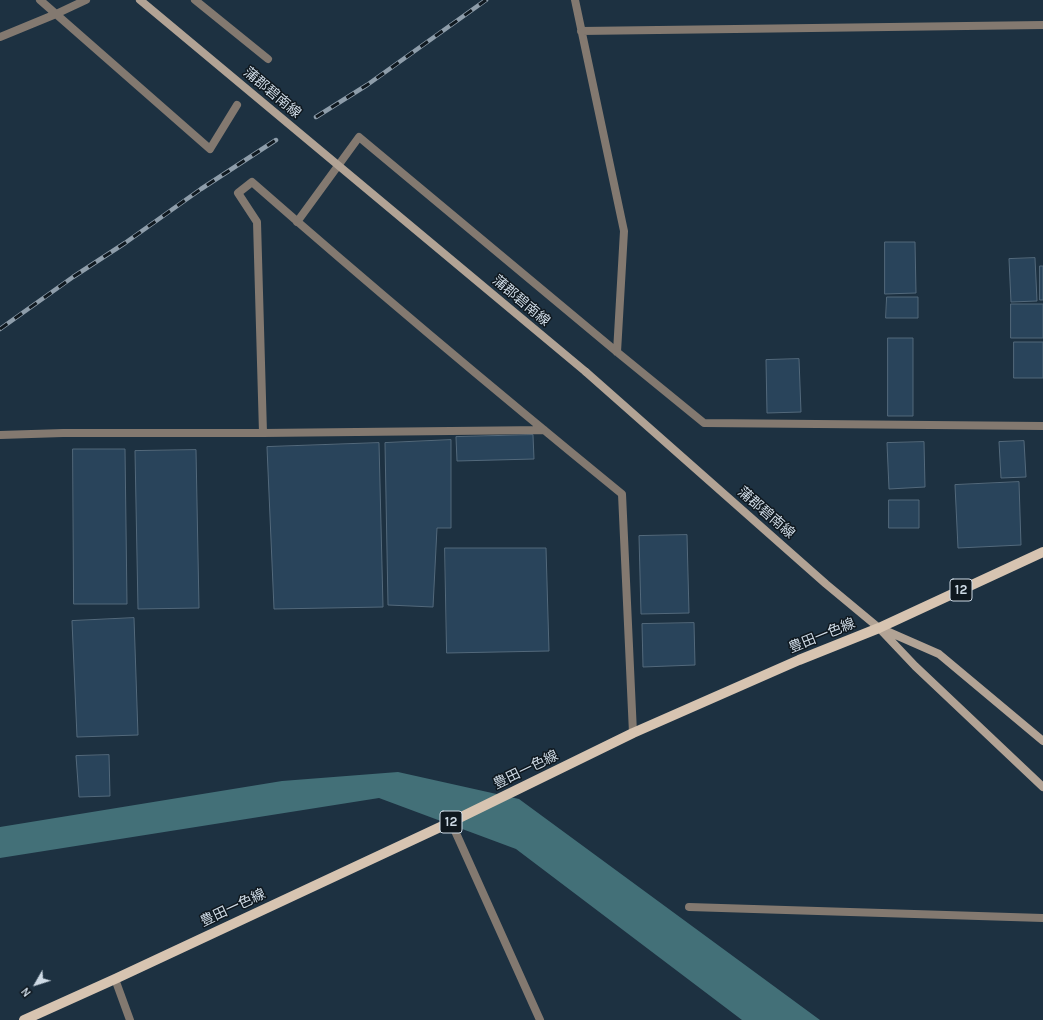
<!DOCTYPE html>
<html>
<head>
<meta charset="utf-8">
<style>
	body { margin:0 }
	#map { position:relative; width:1043px; height:1020px; overflow:hidden; background:#1d3141; font-family:Karla,sans-serif }
	canvas { display:block }
	.north { position:absolute; left:16px; top:964px; width:40px; height:40px; -webkit-text-stroke:3px #0f181f; paint-order:stroke; rotate:231deg; font-size:11px; font-weight:700; line-height:16px; text-align:center; color:#cedae5 }
	.north::after { content:''; display:block; margin:auto; width:14px; height:18px; background:#cedae5; clip-path:polygon(50% 0,100% 100%,50% 72%,0 100%) }
</style>
</head>
<body>
<div id="map">
<canvas width="1043" height="1020"></canvas>
<div class="north">N</div>
</div>
<script>
const c = document.querySelector('canvas').getContext('2d');
c.lineJoin = 'round';
function fill(path, color) { c.fillStyle = color; c.fill(path, 'evenodd'); }
function trace(path, color, width, dash) { c.strokeStyle = color; c.lineWidth = width; c.lineCap = dash ? 'butt' : 'round'; c.setLineDash(dash || []); c.stroke(path); }
function write(font, color, halo, rows, align = 'center') {
  c.font = font + ' Karla,"Noto Sans JP",sans-serif'; c.lineWidth = 3; c.setLineDash([]); c.textBaseline = 'middle'; c.strokeStyle = halo; c.fillStyle = color; for (const [text, x, y, turn = 0] of rows) {
    c.save(); c.translate(x, y); c.rotate((+turn || 0) * Math.PI / 180); c.textAlign = isNaN(turn) ? turn : align; if (halo) c.strokeText(text, 0, 0); c.fillText(text, 0, 0); c.restore();
  }
}
const water = new Path2D(`
	M398,772L519,799L820,1020H742L516,849L379,798L0,858V827L282,781Z`);
const building = new Path2D(`
	M885,242H915L916,293L885,294Z
	M1035,258L1037,301L1011,302L1009,259Z
	M1040,266H1043V300H1040Z
	M887,297H918V318H886Z
	M1011,304H1043V338H1011Z
	M888,338H913V416H888Z
	M1014,342H1043V378H1014Z
	M799,359L801,412L767,413L766,360Z
	M533,435L534,459L457,461L456,437Z
	M451,440V528H437L433,607L388,605L385,443Z
	M1024,441L1026,477L1001,478L999,442Z
	M924,442L925,487L889,489L887,443Z
	M379,443L383,607L274,609L267,447Z
	M73,449H125L127,604H74Z
	M196,450L199,608L138,609L135,451Z
	M1019,482L1021,545L958,548L955,485Z
	M889,500H919V528H889Z
	M687,535L689,613L641,614L639,536Z
	M445,548H546L549,651L447,653Z
	M134,618L138,735L77,737L72,621Z
	M694,623L695,665L643,667L642,624Z
	M109,755L110,796L79,797L76,756Z`);
const minor = new Path2D(`
	M40,0L210,149L237,105
	M195,0L268,59
	M575,0L624,231L617,352
	M581,31L1043,25
	M0,37L56,14L86,0
	M297,222L359,137L617,352L704,423L1043,426
	M263,433L257,222L238,193L252,182C373,288 497,392 622,494L633,733
	M0,435L63,433H263L544,430
	M451,822L540,1020
	M689,907L1043,918
	M115,979L130,1020`);
const secondary = new Path2D(`
	M586,372L826,584L879,628L915,666L1043,787
	M882,629L939,654L1043,741`);
const primary = new Path2D(`
	M24,1020L115,979L451,822L633,733L799,660L879,628L1043,552`);
const rail = new Path2D(`
	M316,117L367,85L486,0
	M0,329L73,277L125,243L201,189L276,140`);
const secondaryBridge = new Path2D(`
	M140,0L586,372`);
const shields = [
	[961,590,22],
	[451,822,22]
];
const shieldNames = [
	["12",961,590],
	["12",451,822]
];
const streetNames = [
	["蒲郡碧南線",272,93,40],
	["蒲郡碧南線",521,301,40],
	["蒲郡碧南線",766,513,41],
	["豊田一色線",822,636,-22],
	["豊田一色線",526,770,-26],
	["豊田一色線",233,908,-25]
];
fill(water, '#437078');
fill(building, '#29445b');
trace(building, '#53697b', 1);
trace(minor, '#837970', 8);
trace(secondary, '#b2a395', 8);
trace(primary, '#d7c4b1', 10);
trace(rail, '#8e9daa', 4.5);
trace(rail, '#0f181f', 3, [9]);
trace(secondaryBridge, '#b2a395', 8);
for (const [x, y, w] of shields) { const box = new Path2D(); box.roundRect(x - w / 2, y - 11, w, 22, 3); c.fillStyle = '#0f181f'; c.fill(box); trace(box, '#cedae5', 1); }
write('bold 13px', '#cedae5', null, shieldNames);
write('14px', '#cedae5', '#0f181f', streetNames);
</script>
</body>
</html>
